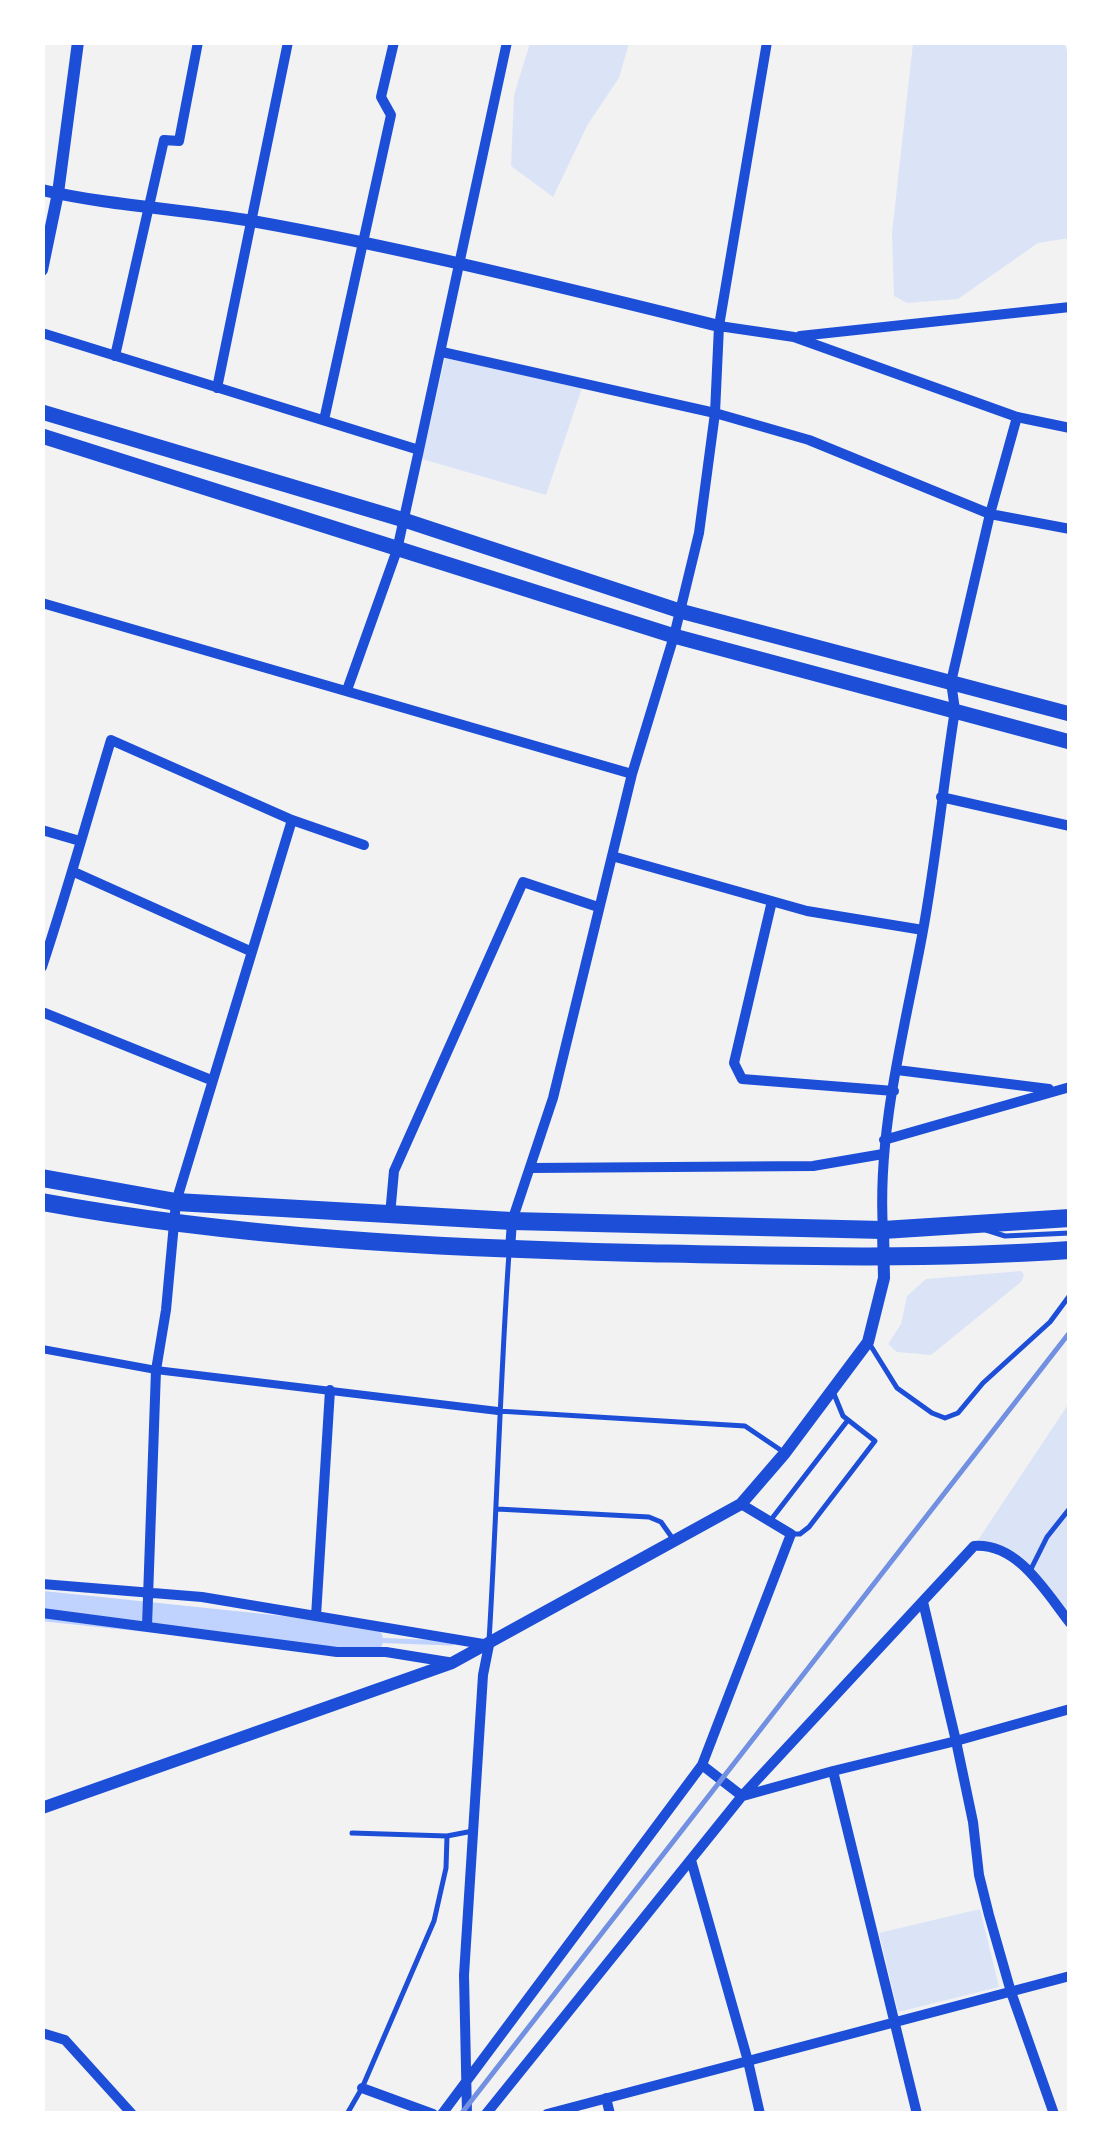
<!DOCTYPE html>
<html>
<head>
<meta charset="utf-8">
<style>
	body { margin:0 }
	#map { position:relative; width:1112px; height:2156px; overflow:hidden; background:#f2f2f2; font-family:Arial,sans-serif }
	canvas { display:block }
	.frame { position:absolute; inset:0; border:45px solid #fff; pointer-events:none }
</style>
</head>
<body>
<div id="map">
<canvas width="1112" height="2156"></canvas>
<div class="frame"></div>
</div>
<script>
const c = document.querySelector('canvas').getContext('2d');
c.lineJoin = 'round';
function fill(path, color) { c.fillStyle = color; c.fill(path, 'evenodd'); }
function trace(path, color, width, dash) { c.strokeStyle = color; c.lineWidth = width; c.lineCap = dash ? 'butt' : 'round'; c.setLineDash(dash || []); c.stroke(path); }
const green = new Path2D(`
	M530,43H629L619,78L588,124L553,197L511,166L514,95Z
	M913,43H1064L1070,58V238L1038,243L958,299L907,303L894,296L892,233Z
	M445,358L582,388L546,495L422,459Z
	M1021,1271L1024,1275L1021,1282L931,1355L897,1352L888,1344L901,1324L907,1296L926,1279Z
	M1069,1403V1623C1045,1591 1018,1543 974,1546Z
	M980,1909L999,1987L898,2012L879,1933Z`);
const stream = new Path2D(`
	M368,1640L452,1643`);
const river = new Path2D(`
	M42,1606L368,1640`);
const service = new Path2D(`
	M986,1230L1005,1236L1070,1233
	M869,1343L897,1388L932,1413L945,1418L958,1413L983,1383L1050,1322L1070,1295
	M498,1411L745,1426L782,1451
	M497,1509L649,1517L661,1522L673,1539
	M770,1521L848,1420
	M791,1534H800L809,1527L875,1441L843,1416L834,1394
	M1030,1571L1047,1537L1070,1508
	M489,1641C497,1511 500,1382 509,1253
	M352,1833L447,1836L473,1831
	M347,2114L362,2088L434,1921L446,1868L447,1836`);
const pedestrian = new Path2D(`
	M42,1349L156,1370L498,1411`);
const minor = new Path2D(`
	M719,326L794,337L1017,417L1070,428
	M42,333L419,450L507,42
	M800,336L1070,307
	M442,352L715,413L809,440L990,514L1070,529
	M115,356L164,140L179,141L198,42
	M217,388L288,42
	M324,420L391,115L381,97L394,42
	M42,603L632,774
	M347,690L397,550L419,450
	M941,797L1070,826
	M42,830L80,841
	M612,856L807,911L923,930
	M74,872L250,951
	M772,901L734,1063L742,1079L894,1091
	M42,967C67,892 88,816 111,740L292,820L364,845
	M42,1012L211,1080
	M897,1070L1049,1089
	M884,1140L1070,1087
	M531,1168L813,1166L883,1154
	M390,1215L394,1171L523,882L598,907
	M883,1230C877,1131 904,1033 922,936C936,861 943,785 955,710L951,682L990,514L1017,417
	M510,1250L512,1221L553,1098L632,774L674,636L699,533L715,413L719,326L767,42
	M42,1584L202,1597L489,1645L483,1675L464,1975L467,2114
	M42,1613L337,1652H386L448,1662
	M316,1616L330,1390
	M147,1626L156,1370L166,1310L176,1202L292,820
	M702,1765L742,1796
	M833,1771L956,1741L923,1602
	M743,1796L833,1771L917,2114
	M691,1860L748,2061L760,2114
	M42,2033L65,2040L132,2114
	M362,2088L433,2114
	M606,2098L610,2114
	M442,2114L702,1765L791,1534L741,1504
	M486,2114L742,1796L974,1546C1018,1543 1045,1591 1070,1623
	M547,2114L1070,1976
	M1054,2114L1011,1992L989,1915L979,1875L973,1822L956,1741L1070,1709`);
const tertiary = new Path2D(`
	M42,190C111,206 183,209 252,221C409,249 564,288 719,326
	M42,270L58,193L78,42
	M42,1808L452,1663L741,1504L785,1453L868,1342L884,1278L883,1230`);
const primary = new Path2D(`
	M42,412L404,520L680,611L1070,714
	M42,436L674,636L1070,742`);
const trunk = new Path2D(`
	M42,1178L176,1202L512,1221L883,1230L1070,1218
	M42,1202C238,1238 439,1248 638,1253C782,1256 925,1260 1070,1250`);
const rail = new Path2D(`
	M461,2114L1070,1332`);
fill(green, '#dbe4f7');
trace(stream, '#bfd3fe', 5);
trace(river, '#bfd3fe', 30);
trace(service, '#1d4ed8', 5);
trace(pedestrian, '#1d4ed8', 8);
trace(minor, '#1d4ed8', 10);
trace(tertiary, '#1d4ed8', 12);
trace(primary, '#1d4ed8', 15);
trace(trunk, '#1d4ed8', 18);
trace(rail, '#7290e2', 5);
</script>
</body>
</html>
